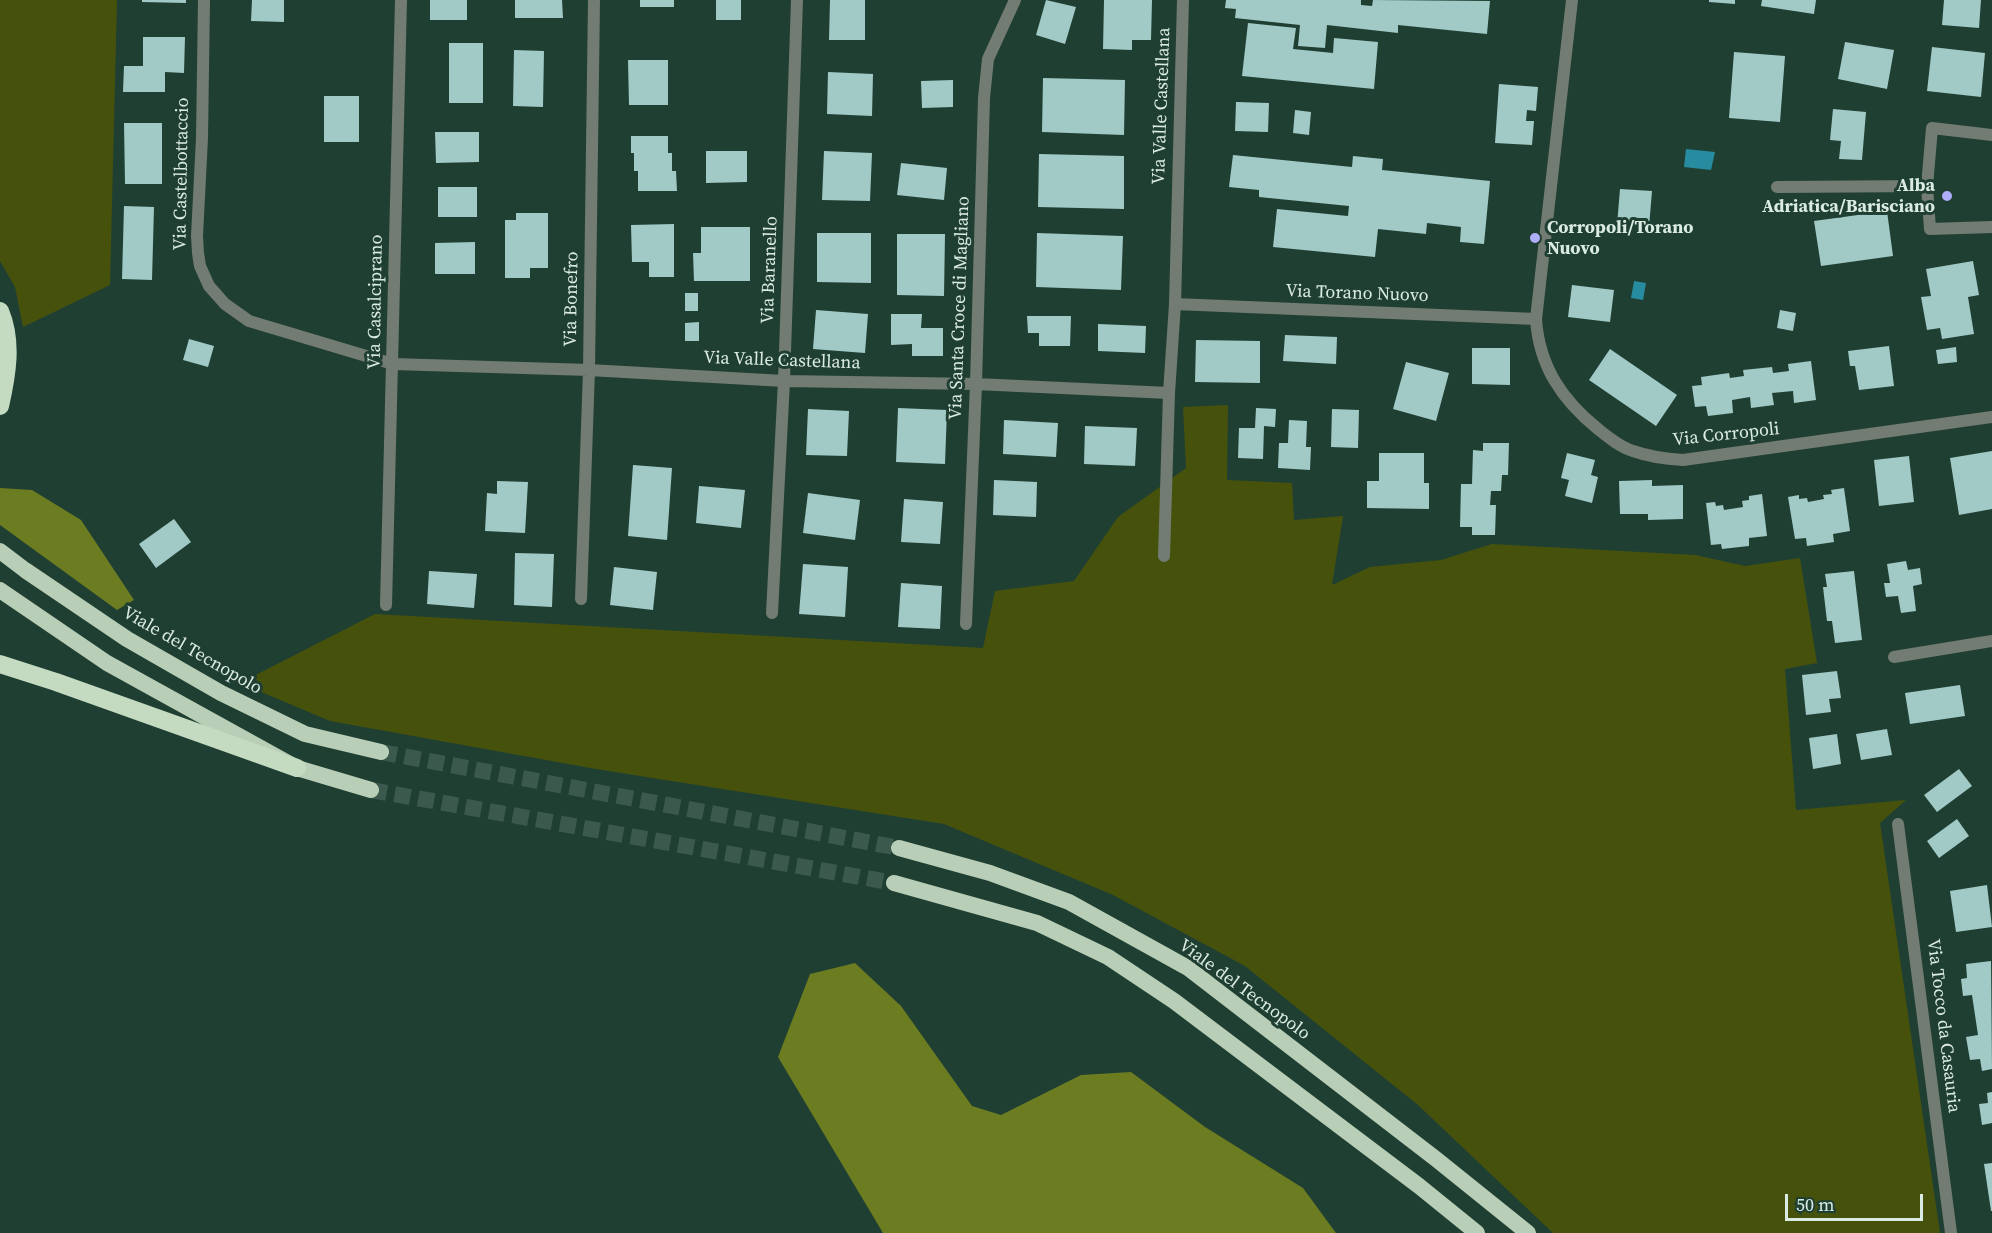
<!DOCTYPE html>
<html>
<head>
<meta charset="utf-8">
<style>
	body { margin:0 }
	#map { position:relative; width:1992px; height:1233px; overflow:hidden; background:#203f33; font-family:"Source Serif 4",serif }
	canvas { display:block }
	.scale { position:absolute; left:1785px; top:1194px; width:138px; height:27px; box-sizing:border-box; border:3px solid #daebe3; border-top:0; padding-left:8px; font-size:18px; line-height:21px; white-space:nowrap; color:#daebe3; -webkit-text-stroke:4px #203f33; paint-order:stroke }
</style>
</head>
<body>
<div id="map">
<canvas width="1992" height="1233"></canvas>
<div class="scale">50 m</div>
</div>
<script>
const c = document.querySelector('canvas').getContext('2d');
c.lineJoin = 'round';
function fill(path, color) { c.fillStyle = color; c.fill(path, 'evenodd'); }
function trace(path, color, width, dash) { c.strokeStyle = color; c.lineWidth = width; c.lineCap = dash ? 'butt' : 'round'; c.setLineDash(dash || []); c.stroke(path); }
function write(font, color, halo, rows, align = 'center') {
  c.font = font + ' "Source Serif 4",serif'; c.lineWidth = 6; c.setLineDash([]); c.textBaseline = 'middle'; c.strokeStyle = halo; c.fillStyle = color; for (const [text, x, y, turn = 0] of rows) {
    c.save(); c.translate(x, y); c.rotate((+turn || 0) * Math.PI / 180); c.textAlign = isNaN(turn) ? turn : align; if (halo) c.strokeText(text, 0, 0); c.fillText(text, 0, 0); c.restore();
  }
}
const green = new Path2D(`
	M0,0H117L110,285L23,327L15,287L0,261Z
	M1228,405L1227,480L1292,483L1294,520L1343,516L1332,585L1370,567L1441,560L1492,544L1695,555L1745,566L1800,558L1817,663L1785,669L1796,810L1906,800L1880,823L1940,1233H1553L1418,1105L1245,966L1113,895L944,824L596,769L330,721L240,683L375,614L983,648L995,591L1074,581L1118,517L1186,468L1183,407Z`);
const forest = new Path2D(`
	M0,488L32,490L81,520L134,600L117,610L0,525Z
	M855,963L901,1006L972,1106L1001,1115L1081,1075L1131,1072L1205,1127L1303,1188L1336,1233H883L778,1057L810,974Z`);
const water = new Path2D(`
	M1686,149L1715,152L1711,170L1684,167Z
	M1634,281L1646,283L1643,300L1631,298Z`);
const building = new Path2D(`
	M142,0H186V3L142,2Z
	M252,0H284V22L251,21Z
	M430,0H467V20H430Z
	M515,0H562L563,18H515Z
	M640,0H674V7H640Z
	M716,0H741V20H716Z
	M830,0H865V40H829Z
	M1046,0L1076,7L1065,44L1036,35Z
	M1104,0H1152L1151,40H1132V50L1103,49Z
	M1226,0H1361V5L1372,6L1373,0L1490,1L1487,34L1398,25V33L1327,25L1325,48L1298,46L1300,25L1235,18L1236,9L1225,8Z
	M1709,0H1735V4L1709,2Z
	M1762,0H1816L1814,14L1761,6Z
	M1944,0H1981L1979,28L1942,25Z
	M1248,23L1296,28L1293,49L1333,53L1334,38L1378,42L1374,89L1242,76Z
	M143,37H185L184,73L165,72V92H123L124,66H143Z
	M1845,42L1894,50L1887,89L1838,79Z
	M449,43H483V103H449Z
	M1932,47L1985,53L1981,97L1927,91Z
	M514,50L544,51L543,107L513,106Z
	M1734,52L1785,56L1780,122L1729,118Z
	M628,60H668V105H629Z
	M828,72L873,74L872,116L827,114Z
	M1043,78L1125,80L1124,135L1042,132Z
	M953,80V107L922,108L921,81Z
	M1499,84L1538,87L1536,111L1527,110L1526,121H1534L1532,145L1495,143Z
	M324,96H359V142H324Z
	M1236,102L1269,103L1268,132L1235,131Z
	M1833,109L1866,112L1862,160L1839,159L1841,141L1830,140Z
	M1295,110L1311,112L1309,135L1293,133Z
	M124,123H162V184H125Z
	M435,132H479V162L436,163Z
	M631,136H668V153H672V171H676L677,191H638V171H634V153H631Z
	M706,151H747V182L706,183Z
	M824,151L872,153L870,201L822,200Z
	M1039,154L1124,156V209L1038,207Z
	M1233,155L1352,167L1353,156L1383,159L1382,170L1490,181L1484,244L1460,242L1461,227L1427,223L1426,234L1378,229L1375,257L1273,247L1277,209L1348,216L1349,206L1259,197V190L1229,187Z
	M901,163L947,168L944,200L897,195Z
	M438,187H477V217H438Z
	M1620,189L1652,191L1649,227L1617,225Z
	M124,206L154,207L152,280L122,279Z
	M1887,211L1893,256L1821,266L1814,221Z
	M516,213H548V268H530V278H505V220H516Z
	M674,224V277H649V262H632L631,225Z
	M701,227H750V281H694L693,253H701Z
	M817,233H871V283L817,282Z
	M1037,233L1123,236L1121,290L1036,287Z
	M897,234H945L944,296L897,295Z
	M475,242V274H435V243Z
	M1973,261L1979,295L1968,297L1974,334L1942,339L1940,328L1927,330L1921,297L1931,296L1926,269Z
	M1572,285L1614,290L1610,322L1568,317Z
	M685,293H698V311H685Z
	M816,310L868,314L865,353L813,349Z
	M1780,310L1796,313L1793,331L1777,328Z
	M891,314H922L921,328H943V356H912V344L891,345Z
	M1027,316H1071L1070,346H1039V333H1028Z
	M699,322V341H685V323Z
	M1098,324L1146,326L1145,353L1098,351Z
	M1285,335L1337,337L1336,364L1283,361Z
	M189,339L214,346L208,367L183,360Z
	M1196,340L1260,341V383L1195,382Z
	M1889,346L1894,386L1859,390L1855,366H1850L1848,351Z
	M1956,347L1957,362L1938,364L1936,350Z
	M1472,348H1510V385L1472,384Z
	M1610,349L1677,395L1656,426L1589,380Z
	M1811,361L1816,400L1794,403L1793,391L1772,393L1774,405L1751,408L1750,397L1732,400L1733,413L1708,416L1706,406L1695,407L1692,386L1702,385L1701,377L1729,373L1730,378L1744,376L1743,370L1772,367L1773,373L1789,371L1788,364Z
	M1406,362L1449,373L1436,421L1393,409Z
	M898,408L947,410L945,464L896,462Z
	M1256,408L1276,409L1275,427L1264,426L1263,459L1238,458L1239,428H1255Z
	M808,409L849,411L847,456L806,455Z
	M1332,409L1359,410L1358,448L1331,447Z
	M1004,420L1058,423L1056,457L1003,454Z
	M1289,420L1307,421L1306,447H1311L1310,470L1278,468L1279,443H1288Z
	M1085,426L1137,428L1135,466L1084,464Z
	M1483,443H1509L1508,475H1502L1501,491H1491L1490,505H1496L1495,535H1472V527H1460L1461,484H1472L1473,450L1483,451Z
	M1992,451V509L1959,515L1950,458Z
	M1379,453H1424V483H1429V509L1367,508V481H1379Z
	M1567,453L1595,460L1591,475L1598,477L1592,503L1565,496L1569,480L1561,478Z
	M1909,456L1914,502L1879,506L1874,460Z
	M633,465L672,468L667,540L628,536Z
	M994,480L1037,482L1036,517L993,515Z
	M1652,480V486L1683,485V519L1648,520V514H1620L1619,481Z
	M497,481L528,482L525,533L485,531L487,493L497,494Z
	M699,486L745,490L741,528L696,523Z
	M1844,488L1850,531L1833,534L1834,542L1807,546L1806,538L1795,539L1788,497L1799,495V499L1807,498L1808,502L1824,499L1823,495L1832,494L1831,490Z
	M808,493L860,500L855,540L803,533Z
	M1762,494L1767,536L1749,538V546L1722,549L1721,544L1711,545L1706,503L1715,502L1716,506L1723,505L1724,510L1743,507L1742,501L1749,500V496Z
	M904,499L943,502L940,544L901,542Z
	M174,519L191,542L156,568L139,544Z
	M515,553L554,554L552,607L514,605Z
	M1906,561L1908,570L1920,568L1922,584L1913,586L1916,611L1901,613L1898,596L1886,597L1884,583H1890L1887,564Z
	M803,564L848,567L845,617L799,614Z
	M614,567L657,572L653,610L610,605Z
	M429,571L477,574L474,608L427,604Z
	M1854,571L1862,640L1835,643L1832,621H1827L1823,587H1827L1825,574Z
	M901,583L942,586L940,629L898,627Z
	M1837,671L1841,698L1829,699L1831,712L1806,715L1802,675Z
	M1960,685L1965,716L1910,724L1905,693Z
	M1887,729L1892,755L1861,760L1856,734Z
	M1837,734L1841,764L1813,769L1809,738Z
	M1959,769L1972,786L1937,812L1924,795Z
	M1957,819L1969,836L1939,858L1927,841Z
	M1987,885L1992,927L1956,932L1950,891Z
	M1991,961L1992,1069L1982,1071L1980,1059L1970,1060L1966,1037L1978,1035L1972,995L1963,996L1961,979L1967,978L1966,964Z
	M1992,1092V1123L1982,1125L1979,1104L1988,1103L1987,1093Z
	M1992,1163V1211H1991L1984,1164Z`);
const trunkTunnel = new Path2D(`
	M381,752L899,848
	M371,790L894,883`);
const minor = new Path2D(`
	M204,0L202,138L197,236L198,253L200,266L209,286L225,304L249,321L393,364L589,370L784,381L976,384L1169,393
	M1992,135L1932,128L1927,186L1930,229L1992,227
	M1777,187L1927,186
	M1175,304L1536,319
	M1164,556L1169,393L1175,304L1183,0
	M581,599L589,370L594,0
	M386,605L401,0
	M772,613L784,381L797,0
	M966,624L976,384L984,98L988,59L1015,0
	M1894,657L1992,641
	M1898,824L1951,1233`);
const tertiary = new Path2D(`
	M1572,0L1536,319C1539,366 1562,400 1598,429C1608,437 1620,447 1633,451C1650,457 1666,459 1683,460L1992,417`);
const trunk = new Path2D(`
	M0,551L25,570L127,639L221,693L305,734L381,752
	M0,590L107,663L297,768L371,790
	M899,848L990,873L1069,902L1188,968L1436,1159L1528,1233
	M894,883L1037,923L1108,957L1174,1001L1419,1186L1477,1233`);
const motorway = new Path2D(`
	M0,311C13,342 7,375 0,406
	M0,664L56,682L297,768`);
const markers = [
	[1947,196,6,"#afaefa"],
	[1535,238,6,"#afaefa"]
];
const streetNames = [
	["Via Valle Castellana",1162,106,-88],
	["Via Castelbottaccio",182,174,-89],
	["Via Baranello",770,270,-88],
	["Via Torano Nuovo",1357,294,2],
	["Via Bonefro",572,299,-89],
	["Via Casalciprano",376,302,-89],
	["Via Santa Croce di Magliano",960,308,-88],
	["Via Valle Castellana",782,361,2],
	["Via Corropoli",1726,435,-6],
	["Viale del Tecnopolo",192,651,30],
	["Viale del Tecnopolo",1244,990,36],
	["Via Tocco da Casauria",1943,1026,83]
];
const poiNames = [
	["Alba",1935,186],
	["Adriatica/Barisciano",1935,207],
	["Corropoli/Torano",1547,228,"left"],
	["Nuovo",1547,249,"left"]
];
fill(green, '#46520c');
fill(forest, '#6b7c21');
fill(water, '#288ca0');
fill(building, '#a1cac6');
trace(trunkTunnel, '#3c594d', 16, [16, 8]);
trace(minor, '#737c72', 12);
trace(tertiary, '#737c72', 12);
trace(trunk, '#b8ceb6', 16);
trace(motorway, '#c4dbc2', 18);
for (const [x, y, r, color] of markers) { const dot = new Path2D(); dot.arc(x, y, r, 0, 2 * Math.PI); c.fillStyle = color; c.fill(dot); trace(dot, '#203f33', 2); }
write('18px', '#daebe3', '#203f33', streetNames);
write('bold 18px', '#daebe3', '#203f33', poiNames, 'right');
</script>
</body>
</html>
